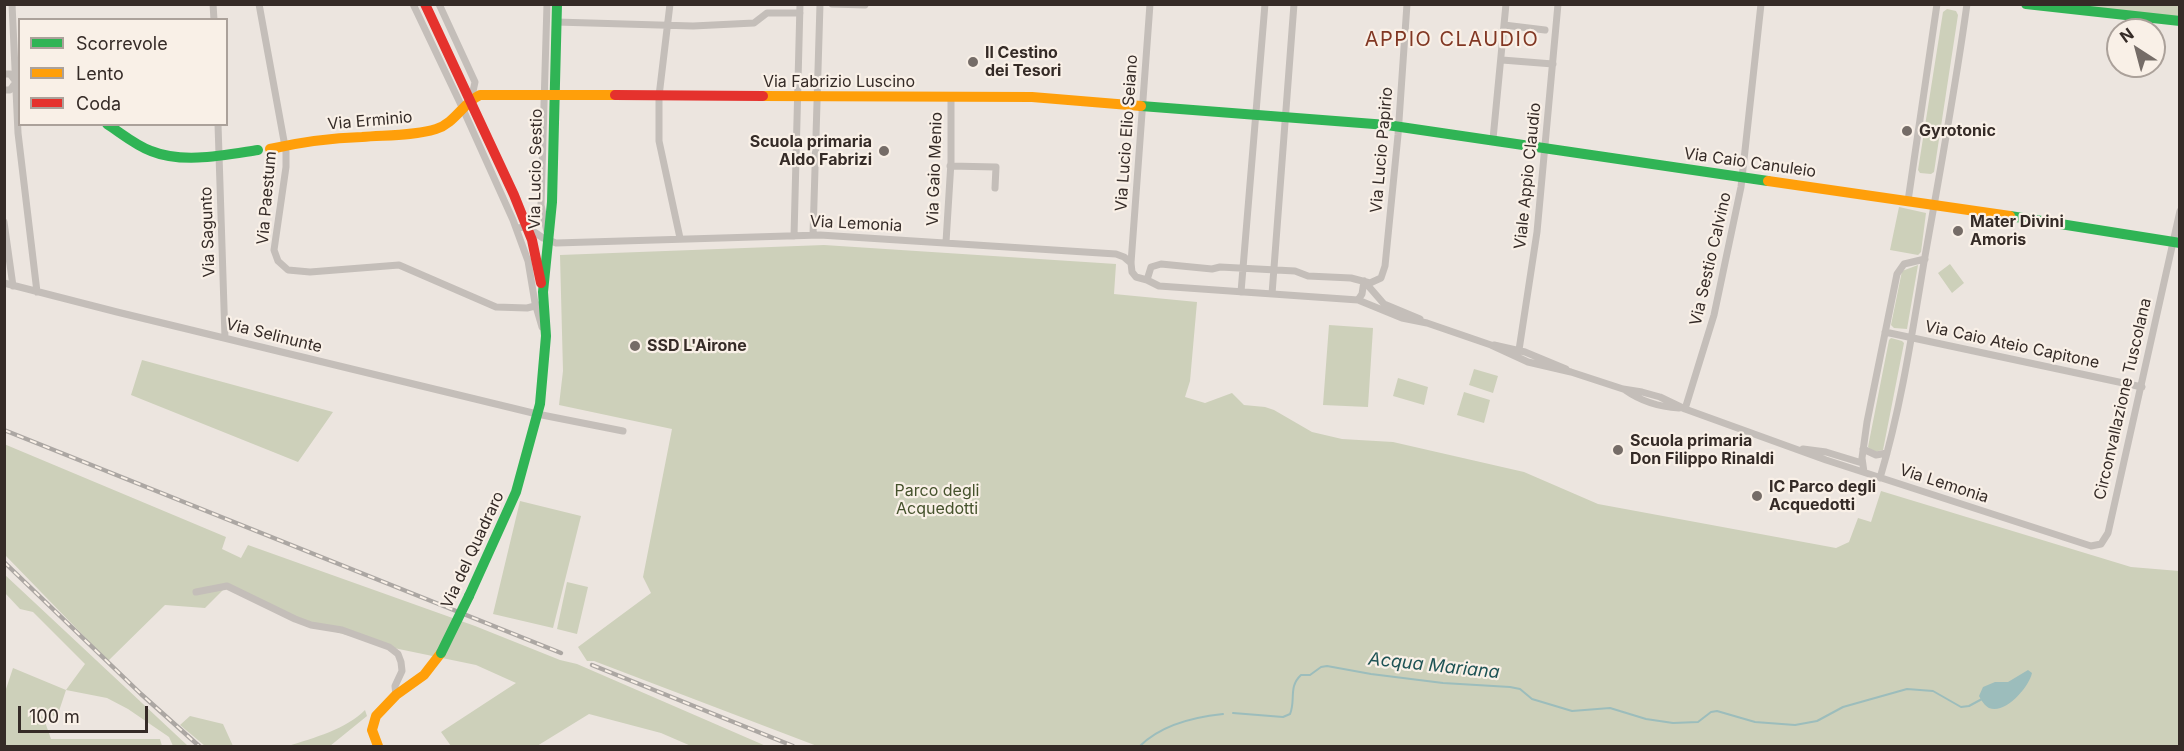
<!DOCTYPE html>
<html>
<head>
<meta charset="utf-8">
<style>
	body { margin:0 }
	#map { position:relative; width:2184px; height:751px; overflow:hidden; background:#ece5df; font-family:Inter,sans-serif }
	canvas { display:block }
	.frame { position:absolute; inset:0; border:6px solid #352b27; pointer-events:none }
	.legend { position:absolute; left:18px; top:18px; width:210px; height:108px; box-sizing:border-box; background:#f9f0e7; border:2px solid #aba19a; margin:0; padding:8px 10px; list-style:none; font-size:18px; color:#352b27 }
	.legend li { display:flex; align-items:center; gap:12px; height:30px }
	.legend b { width:30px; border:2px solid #aba19a }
	.north { position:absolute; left:2106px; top:18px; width:60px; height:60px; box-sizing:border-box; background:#f9f0e7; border:2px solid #aba19a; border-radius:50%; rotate:324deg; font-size:16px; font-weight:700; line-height:24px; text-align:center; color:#352b27 }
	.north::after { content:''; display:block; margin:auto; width:21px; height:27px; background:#756c67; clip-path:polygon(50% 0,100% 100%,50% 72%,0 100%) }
	.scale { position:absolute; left:18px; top:706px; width:130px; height:27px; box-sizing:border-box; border:3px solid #352b27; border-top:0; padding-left:8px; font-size:18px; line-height:21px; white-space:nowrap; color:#352b27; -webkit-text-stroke:4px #f9f0e7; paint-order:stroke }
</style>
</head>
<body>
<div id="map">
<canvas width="2184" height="751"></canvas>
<div class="frame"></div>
<ul class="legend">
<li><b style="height:8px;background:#30b455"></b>Scorrevole</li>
<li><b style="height:8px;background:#ff9f0a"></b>Lento</li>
<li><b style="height:8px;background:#e5322d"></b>Coda</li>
</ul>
<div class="north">N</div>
<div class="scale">100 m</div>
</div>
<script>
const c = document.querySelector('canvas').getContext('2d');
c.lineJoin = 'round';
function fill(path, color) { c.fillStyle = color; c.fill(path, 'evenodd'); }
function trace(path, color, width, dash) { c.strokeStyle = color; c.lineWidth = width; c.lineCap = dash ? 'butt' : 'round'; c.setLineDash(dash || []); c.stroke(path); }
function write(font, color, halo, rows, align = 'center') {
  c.font = font + ' Inter,sans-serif'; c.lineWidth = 4.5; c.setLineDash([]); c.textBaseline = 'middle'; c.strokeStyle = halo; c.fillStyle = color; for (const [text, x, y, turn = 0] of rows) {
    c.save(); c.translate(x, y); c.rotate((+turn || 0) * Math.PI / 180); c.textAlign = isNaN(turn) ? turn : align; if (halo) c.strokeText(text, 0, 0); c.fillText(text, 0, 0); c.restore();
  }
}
const green = new Path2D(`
	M2086,4L2179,5V17L2086,7Z
	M1947,9L1956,11L1958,15L1934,172L1931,174L1920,173L1918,170L1943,12Z
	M1899,207L1926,213L1921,252L1918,255L1890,250Z
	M824,245L1116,264L1114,294L1197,302L1190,381L1185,397L1205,403L1232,393L1244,405L1265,407L1274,410L1312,432L1342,439L1393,442L1524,472L1598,504L1836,548L1849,542L1858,518L1871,522L1881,491L2131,567L2179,571V746H817L594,661H587L578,647L651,593L643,577L672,429L559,405L563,371L560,255Z
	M1950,264L1964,283L1952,293L1938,273Z
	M1918,265L1907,329L1894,328L1891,325L1902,271Z
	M1329,325L1373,328L1368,407L1323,405Z
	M1891,338L1902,341L1904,343L1883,450L1873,452L1868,447L1889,340Z
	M142,360L333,412L298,462L131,395Z
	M1474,369L1498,376L1493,393L1469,385Z
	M1398,378L1428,387L1424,405L1393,396Z
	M1464,392L1490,400L1484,423L1457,415Z
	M4,444L226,537L222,549L241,558L248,545L475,626L560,660L577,664L766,746H691L661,733L589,714L537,746H451L441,732L516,683L476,665L389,647L311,625L227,586L205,608L165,605L108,661L5,555Z
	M520,501L581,516L553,628L493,614Z
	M4,574L188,746H173L169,737L128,709L107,698L66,690L57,717L38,711L44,719L51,739H160L162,746H5V692L13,668L66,690L85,664L33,612L20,609L5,593Z
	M567,582L588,587L577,634L557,629Z
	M365,710L367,716L330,746H288C314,738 346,729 365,710Z
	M190,716L223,724L233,746H205L180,725Z`);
const water = new Path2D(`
	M2028,670L2032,673C2029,687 2005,715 1989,708C1985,706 1981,700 1979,696L1983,687L1995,682H2008Z`);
const stream = new Path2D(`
	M1233,713L1283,717L1290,714C1296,700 1288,687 1301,675H1310L1321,667L1327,666L1371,674L1443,683L1510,687L1520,689L1532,699L1572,711L1610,708L1646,719L1673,723L1698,722L1711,712L1717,711L1755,722L1795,725L1817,721L1843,707L1907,689L1933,691L1961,707L1969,706L1982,699
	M1140,746C1161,725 1194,717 1223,714`);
const street = new Path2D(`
	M12,4L18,133L37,292
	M213,4L214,20
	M259,4L286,152V167L274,250L278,261L288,270L310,272L399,265L496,307L527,308L543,304
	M413,4L462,107L513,220L528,261L535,303L542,327
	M439,4L475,82L471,101
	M670,4L659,96V141L680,238
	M832,4L865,5
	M1150,4L1131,263L1132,272L1136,277L1147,280L1159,286L1358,300L1402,318L1427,323L1491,345L1528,362L1571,372L1623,389L1642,392L1660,397L1685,409L1826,460L2091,546L2101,544L2108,533L2180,211
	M556,22L693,26L754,23L767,13H800
	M1504,25L1545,30
	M1502,60L1553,64
	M4,74H10L16,82
	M4,90H10L16,82
	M218,124L225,338
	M1493,139L1506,4
	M950,166L996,167L995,188
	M1908,201L1937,4
	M4,222L13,286
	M517,228L527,227L543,238L556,243L820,235L1116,254L1124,257L1131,263
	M547,232L541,205L547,4
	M813,235L820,4
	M794,236L800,4
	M946,242L951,162V97
	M1147,280L1151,267L1161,264L1212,269L1220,267L1295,271L1308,276L1351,278L1370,283L1381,278L1385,266L1398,135L1407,4
	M1364,281L1384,304L1420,319
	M4,283L117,312L537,414L623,431
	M1241,292L1265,4
	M1272,294L1294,4
	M1358,300L1362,294L1364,281
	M1885,332L2142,387
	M1494,345L1525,352L1566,369
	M1519,350L1537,232L1558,4
	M1625,390C1642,402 1660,407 1679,408
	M1685,409L1714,315L1741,187L1761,4
	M1803,449L1826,452L1862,463
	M1863,449L1876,455L1887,453
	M1864,472L1862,458L1867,422L1897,274L1904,264L1925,259
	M1880,478C1901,408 1912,334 1924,262C1939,177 1955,91 1967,4
	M196,592L227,586L295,619L311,625L342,630L389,647L398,654L401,662L402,671L395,686L396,695`);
const fast = new Path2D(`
	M2026,4L2180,21
	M1141,106L1387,125L1768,181
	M107,124C121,133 135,145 151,151C183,164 225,155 258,150
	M2010,216L2180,243
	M469,596L516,492L540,404L546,336L543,292L552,202L557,4`);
const slow = new Path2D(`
	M763,96L1032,97L1141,106
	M270,149C301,142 331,138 362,137C386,135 413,136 436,129C455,123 463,103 480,95H615
	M1768,181L2010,216
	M378,746L372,730L376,716L396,695L424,675L441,653`);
const jam = new Path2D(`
	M425,4L514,195L532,240L541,283
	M615,95L763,96`);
const rail = new Path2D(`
	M4,430L561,653
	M4,562L141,694L199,746
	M592,665L793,746`);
const fastBridge = new Path2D(`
	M441,653L469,596`);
const markers = [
	[973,62,6,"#756c67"],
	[1907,131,6,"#756c67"],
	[884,151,6,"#756c67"],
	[1958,231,6,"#756c67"],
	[635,346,6,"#756c67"],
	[1618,450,6,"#756c67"],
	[1757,496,6,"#756c67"]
];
const poiNames = [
	["Il Cestino",985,53],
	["dei Tesori",985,71],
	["Gyrotonic",1919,131],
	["Scuola primaria",872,142,"right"],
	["Aldo Fabrizi",872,160,"right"],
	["Mater Divini",1970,222],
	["Amoris",1970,240],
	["SSD L'Airone",647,346],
	["Scuola primaria",1630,441],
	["Don Filippo Rinaldi",1630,459],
	["IC Parco degli",1769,487],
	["Acquedotti",1769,505]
];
const streetNames = [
	["Via Fabrizio Luscino",839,82],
	["Via Erminio",370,121,-5],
	["Via Lucio Elio Seiano",1127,133,-86],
	["Via Lucio Papirio",1382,150,-85],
	["Via Caio Canuleio",1750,163,8],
	["Via Lucio Sestio",536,169,-89],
	["Via Gaio Menio",935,169,-88],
	["Viale Appio Claudio",1528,176,-84],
	["Via Paestum",267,198,-85],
	["Via Lemonia",856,224,3],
	["Via Sagunto",208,232,-92],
	["Via Sestio Calvino",1711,259,-77],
	["Via Selinunte",274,336,14],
	["Via Caio Ateio Capitone",2012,345,12],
	["Circonvallazione Tuscolana",2123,399,-77],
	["Via Lemonia",1944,484,18],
	["Via del Quadraro",473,550,-65]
];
const parkNames = [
	["Parco degli",937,491],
	["Acquedotti",937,509]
];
const waterNames = [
	["Acqua Mariana",1434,666,6]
];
const quarterNames = [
	["APPIO CLAUDIO",1452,40]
];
fill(green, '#cdd0ba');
fill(water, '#9cbdbc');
trace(stream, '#9cbdbc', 2);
trace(street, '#c4beb9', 7);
trace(fast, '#30b455', 10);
trace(slow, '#ff9f0a', 10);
trace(jam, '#e5322d', 10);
trace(rail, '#aca7a3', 4.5);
trace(rail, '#f9f0e7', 2, [7]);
trace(fastBridge, '#30b455', 10);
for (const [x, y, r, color] of markers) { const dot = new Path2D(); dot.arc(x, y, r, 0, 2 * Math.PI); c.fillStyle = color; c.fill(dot); trace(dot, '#f9f0e7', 2); }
write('bold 16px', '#352b27', '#f9f0e7', poiNames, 'left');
write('16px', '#352b27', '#f9f0e7', streetNames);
write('16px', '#45522c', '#f9f0e7', parkNames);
write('italic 18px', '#1e5355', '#f9f0e7', waterNames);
c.letterSpacing = '1.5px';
write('20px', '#813723', '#f9f0e7', quarterNames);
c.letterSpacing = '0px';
</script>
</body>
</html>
